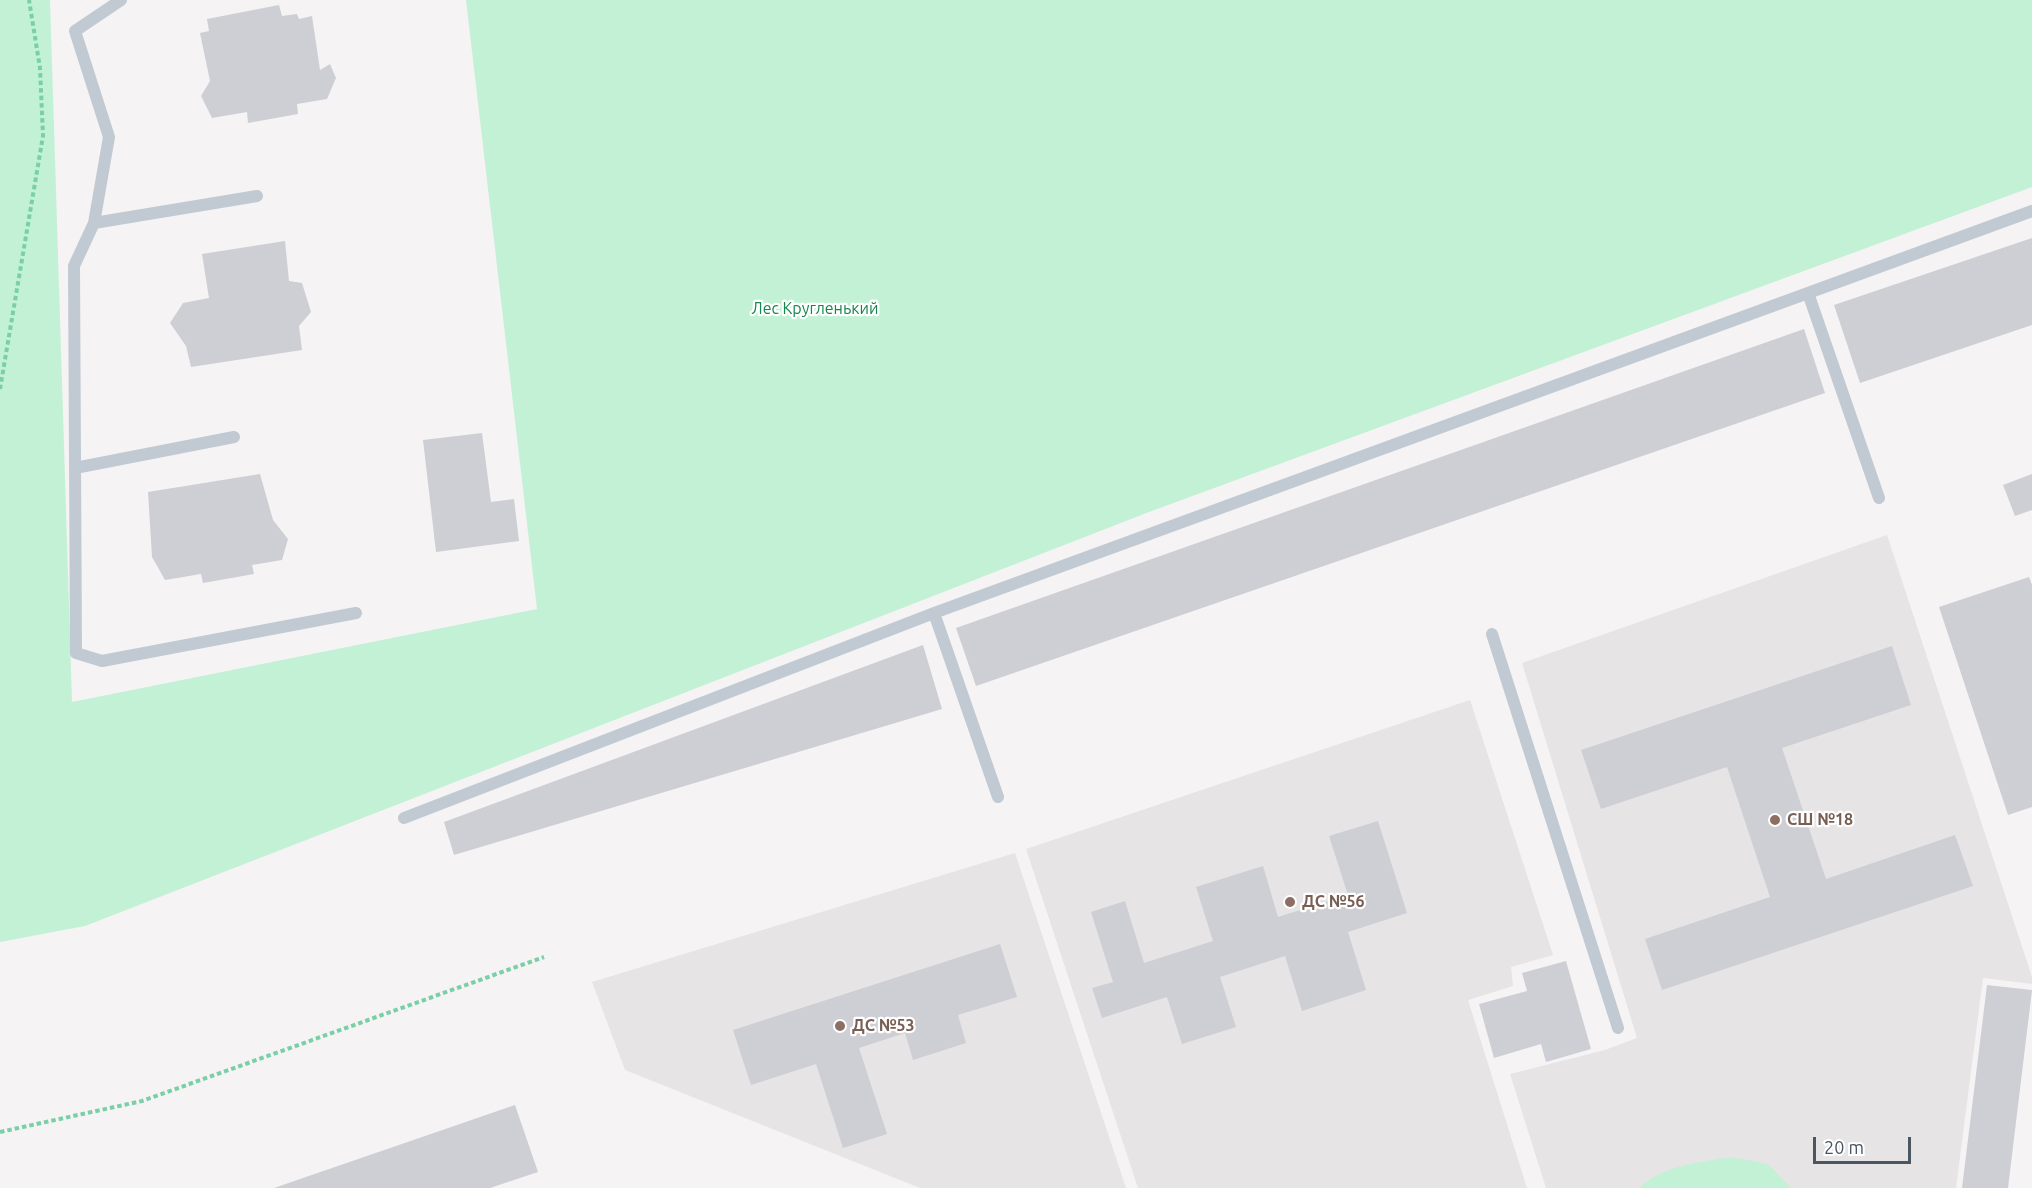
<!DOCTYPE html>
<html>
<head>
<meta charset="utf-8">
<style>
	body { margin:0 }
	#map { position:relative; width:2032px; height:1188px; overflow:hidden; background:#f5f3f3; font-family:Ubuntu,sans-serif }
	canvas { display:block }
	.scale { position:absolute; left:1813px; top:1137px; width:98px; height:27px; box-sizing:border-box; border:3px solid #4a5661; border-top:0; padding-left:8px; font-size:18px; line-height:21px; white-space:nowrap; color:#4a5661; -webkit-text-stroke:4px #fff; paint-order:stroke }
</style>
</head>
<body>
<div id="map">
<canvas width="2032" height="1188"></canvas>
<div class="scale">20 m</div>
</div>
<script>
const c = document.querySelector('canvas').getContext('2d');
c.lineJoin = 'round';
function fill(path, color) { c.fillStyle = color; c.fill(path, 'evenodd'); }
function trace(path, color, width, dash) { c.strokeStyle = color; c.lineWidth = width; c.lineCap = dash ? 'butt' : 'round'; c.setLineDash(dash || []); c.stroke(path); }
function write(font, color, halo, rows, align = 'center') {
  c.font = font + ' Ubuntu,sans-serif'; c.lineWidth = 4.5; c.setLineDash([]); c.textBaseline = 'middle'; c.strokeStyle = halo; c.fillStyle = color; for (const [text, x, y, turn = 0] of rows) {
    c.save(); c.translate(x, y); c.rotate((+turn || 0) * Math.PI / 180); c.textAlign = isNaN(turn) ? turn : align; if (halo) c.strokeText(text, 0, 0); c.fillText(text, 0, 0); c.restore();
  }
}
const education = new Path2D(`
	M1887,535L2032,977V984L1983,978L1956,1188H1546L1510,1074L1605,1050L1637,1038L1522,663Z
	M1470,700L1553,955L1511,967L1513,986L1468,1000L1527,1188H1138L1026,849Z
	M1015,853L1126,1188H920L625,1070L592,982Z`);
const green = new Path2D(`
	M0,0H50L72,702L537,609L466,0H2032V187L1149,512L85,926L0,942Z
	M1731,1157L1768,1164L1791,1188H1639C1662,1166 1700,1162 1731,1157Z`);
const building = new Path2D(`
	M279,5L282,16L297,14L299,19L312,16L320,70L330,64L336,78L327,99L297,104L298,114L248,123L247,112L212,118L201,96L210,81L200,33L209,31L207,19Z
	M2032,238V325L1860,383L1834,305Z
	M285,241L289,281L302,283L311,312L299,326L302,350L191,367L186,346L170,323L183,303L209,298L202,254Z
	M1804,329L1825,393L976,686L956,628Z
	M482,433L491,502L514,499L519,541L436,552L423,440Z
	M260,474L273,520L288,539L282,560L252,565L254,574L203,583L201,574L165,580L152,557L148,492Z
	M2032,474V510L2015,516L2003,485Z
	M2029,577L2032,585V807L2008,815L1939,607Z
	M923,645L942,709L454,855L444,822Z
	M1892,646L1911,705L1782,748L1826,879L1955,835L1973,886L1662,990L1645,939L1770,897L1727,767L1601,809L1581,750Z
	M1378,821L1407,913L1348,932L1366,990L1302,1011L1285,956L1220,977L1236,1027L1182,1044L1167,997L1102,1018L1092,988L1113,982L1091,912L1125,901L1144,963L1213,941L1196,887L1263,866L1278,917L1348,895L1329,836Z
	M1000,944L1017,997L958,1015L966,1043L913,1060L905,1033L859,1048L887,1134L843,1148L816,1064L751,1085L733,1030Z
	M1566,961L1591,1049L1546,1062L1541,1044L1494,1058L1479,1004L1527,991L1522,973Z
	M1987,985L2032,990L2008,1188H1962Z
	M515,1105L538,1172L490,1188H274Z`);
const path = new Path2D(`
	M0,389L43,136L40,68L29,0
	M0,1132L142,1101L544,957`);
const lane = new Path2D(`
	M121,0L75,31L109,137L94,223L74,266L76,653L102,661L356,613
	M94,223L257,196
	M1808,293L1879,498
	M75,468L234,437
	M934,613L998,797
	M1492,634L1618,1028
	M404,818L934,613L2032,211`);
const markers = [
	[1775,820,6,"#8d6e63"],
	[1290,902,6,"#8d6e63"],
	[840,1026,6,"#8d6e63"]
];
const parkNames = [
	["Лес Кругленький",815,309]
];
const educationNames = [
	["СШ №18",1787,820],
	["ДС №56",1302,902],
	["ДС №53",852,1026]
];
fill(education, '#e6e4e5');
fill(green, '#c3f1d5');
fill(building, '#cdcfd5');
trace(path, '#7ad0a6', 4, [4.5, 3]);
trace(lane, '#c1cad2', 12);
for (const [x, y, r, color] of markers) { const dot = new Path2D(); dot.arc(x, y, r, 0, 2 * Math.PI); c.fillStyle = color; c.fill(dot); trace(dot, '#fff', 2); }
write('16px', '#17864f', '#fff', parkNames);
write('bold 16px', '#785e54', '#fff', educationNames, 'left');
</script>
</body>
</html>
